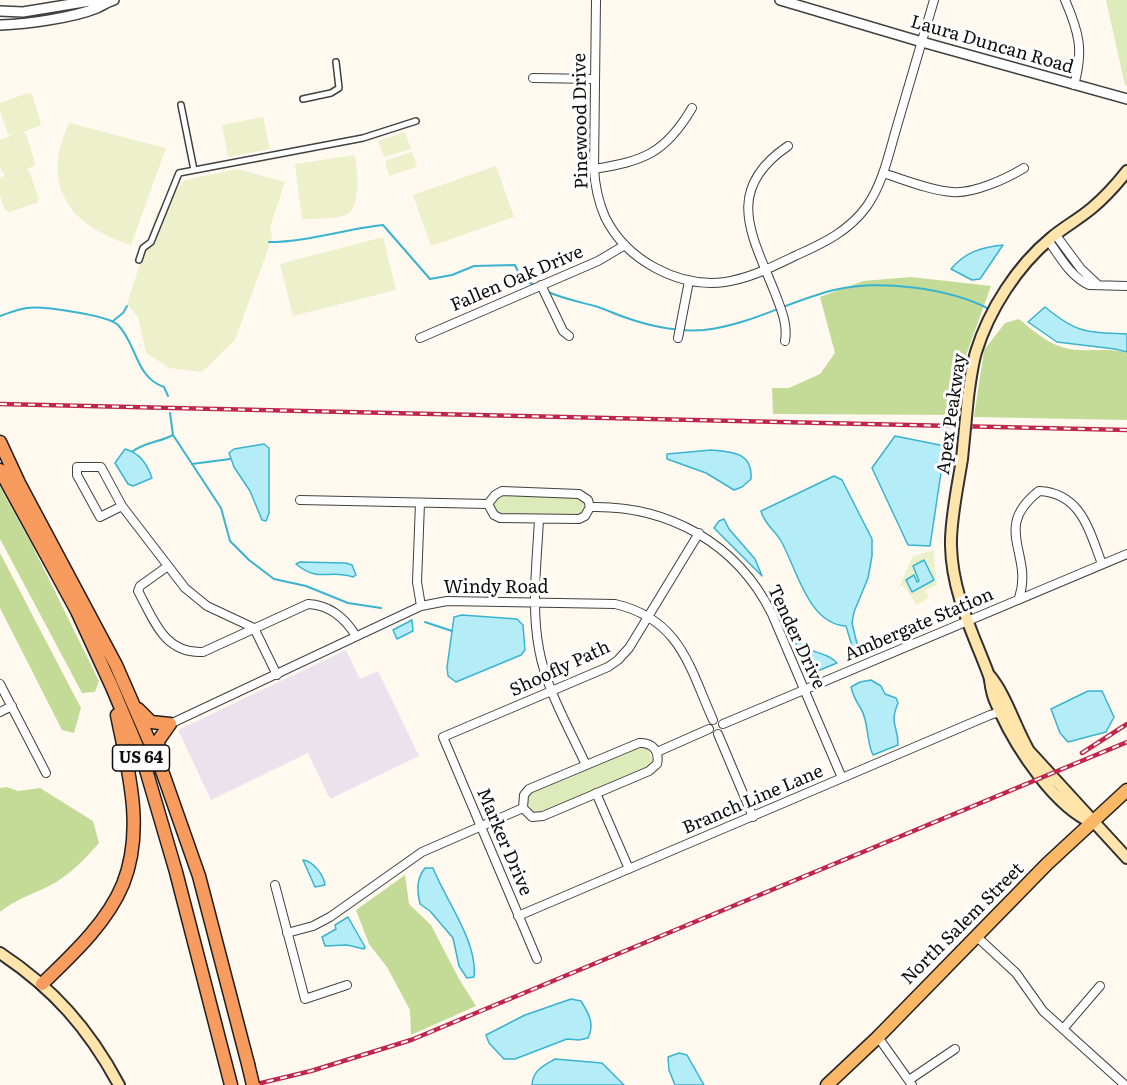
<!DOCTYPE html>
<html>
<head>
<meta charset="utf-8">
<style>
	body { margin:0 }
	canvas { display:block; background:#fff9f0 }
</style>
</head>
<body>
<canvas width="1127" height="1085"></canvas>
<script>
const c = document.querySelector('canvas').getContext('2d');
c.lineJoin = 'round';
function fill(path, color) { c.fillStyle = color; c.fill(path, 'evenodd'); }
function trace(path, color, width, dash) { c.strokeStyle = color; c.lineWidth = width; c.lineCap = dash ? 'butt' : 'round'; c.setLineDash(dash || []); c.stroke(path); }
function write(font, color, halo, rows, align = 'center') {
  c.font = font + ' Literata,serif'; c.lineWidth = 6; c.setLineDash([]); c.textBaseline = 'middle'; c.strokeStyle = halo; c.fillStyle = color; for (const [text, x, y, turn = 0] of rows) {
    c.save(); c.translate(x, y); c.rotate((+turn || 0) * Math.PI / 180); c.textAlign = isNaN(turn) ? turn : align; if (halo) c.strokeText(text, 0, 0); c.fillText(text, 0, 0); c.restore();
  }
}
const industrial = new Path2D(`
	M346,650L360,679L378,671L419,756L330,799L308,753L211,800L178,730Z`);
const green = new Path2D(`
	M1106,0H1127V86L1125,85Z
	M503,494L576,496L584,501V509L580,515L500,514L493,505L495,498Z
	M642,746L647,747L653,762L648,767L544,811L537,813L531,810L528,802V796L531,793Z`);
const forest = new Path2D(`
	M911,277L991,286L964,361L958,415L773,414L772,388H789L820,374L835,353L820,297L863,281Z
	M1019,319C1037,334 1055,350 1080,350C1097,351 1111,348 1127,353V420L974,417L984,350L1005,323Z
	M0,487L32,545L99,681L95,692L82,693L0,539Z
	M0,553L81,708L74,733L62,730L0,608Z
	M7,787L18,791L40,788L93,821L99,843C85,859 69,876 49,886C31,895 16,899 0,912V788Z
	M405,875L409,904L431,925L459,979L476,1006L411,1035L410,1010L387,967L369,944L356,910Z`);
const pitch = new Path2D(`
	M28,93L32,94L41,123L39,126L23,132L26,134L35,162L34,166L26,169L29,171L39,199L37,203L9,212L5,210L0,195V178L5,175L0,168V140L11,136L8,134L0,111V103Z
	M263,117L270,149L228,157L222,125Z
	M69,123L166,148L131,245C69,226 40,185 69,123Z
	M405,132L411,149L384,157L378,141Z
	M412,152L417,167L389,176L385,161Z
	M355,155C357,169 362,207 346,215C336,219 313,219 302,219L295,164Z
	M496,166L514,217L431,246L413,195Z
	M237,169L285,182L270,227L272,238L235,340L202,372L169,368L146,353L138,317L127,304L156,214L185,180Z
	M383,237L396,290L293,316L280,264Z
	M933,550L937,585L925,590L929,598L916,605L904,585L899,587L913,556Z`);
const water = new Path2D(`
	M1003,245L980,279L972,280L951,269C965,252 982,247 1003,245Z
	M1045,307C1078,334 1086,332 1127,334V352L1115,349L1057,342L1028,322Z
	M895,436L945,446L930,546L908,545L872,468Z
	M264,444L269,448V513L266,521L262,520L250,491L234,467L229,453L234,449Z
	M125,449C140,453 147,464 152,478L133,486L128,484L115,463Z
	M711,450C732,452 753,452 751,479L742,487L734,490L706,473L667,459V454Z
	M834,476L842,480L872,539V556L868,578L854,612L852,623L858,648L852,646L846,626C808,624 797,569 781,541C775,530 764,524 761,511Z
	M724,519L729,529L755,559L762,576L714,528L719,521Z
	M924,560L934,580L912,592L906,580L914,575L917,582L919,581L913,566Z
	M300,562L346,563L352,565L356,575L353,577C329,569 319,583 296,564Z
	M462,615L517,619L523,625L525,650L521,655L456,682L448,676L447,667L454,617Z
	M412,620L413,631L397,639L393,630Z
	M794,640H797C807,654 827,651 837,663L815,672H810Z
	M871,680L881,686L885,694L896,698L898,703C889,725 898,724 898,745L873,755C866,741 869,722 861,709C856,701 853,696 851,687L860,682Z
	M1088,691H1102L1114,717L1106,732L1068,742L1060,733L1051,709Z
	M303,860C313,861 324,875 325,885L315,887Z
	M425,868H433C446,901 478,942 474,977L467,978L459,966L453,938L430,911L420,904C417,891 416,879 425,868Z
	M348,917L365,947L364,949L347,945L325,946L322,937L336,929L335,925Z
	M571,999L581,1001C589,1014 595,1024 588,1038L579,1040L567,1039L515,1059H504L489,1043L486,1035L525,1015Z
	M679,1053L687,1055L704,1085H675L669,1070L668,1057Z
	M555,1059L602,1063L624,1085H532C533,1070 543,1066 555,1059Z`);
const stream = new Path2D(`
	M269,242C307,242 345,229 383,225L430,279L452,275L474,266L515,265L521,278L536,286
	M546,291C563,299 581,302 598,307C607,310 615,314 624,317C649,326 677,332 704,330C750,325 789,301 834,290C878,279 949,288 989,309
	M0,316C9,313 18,309 27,308C42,306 108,315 118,325C137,344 135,377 164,387L168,396
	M113,321L123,313L127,306
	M170,413L173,435L221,508L230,541L249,560L274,579L306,586L348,603L381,608
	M133,451C146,442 160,442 173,435
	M192,464L230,459
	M425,622L452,631`);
const pedestrian = new Path2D(`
	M303,99L331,93L339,88L336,62
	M181,105L194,170
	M139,260L143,248L151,242L179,173L363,138L416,121`);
const minor = new Path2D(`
	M596,0L594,169C595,186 598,201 605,217C626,260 678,288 725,282C751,278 774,266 797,255C824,243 849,231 867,206C883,183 889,153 897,126C909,84 922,42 934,0
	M1065,0C1079,32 1084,51 1074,85
	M533,78L595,79
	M594,169C643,161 665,154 692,108
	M883,173C905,180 929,190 952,192C973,194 1006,179 1024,168
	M1055,234L1081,269L1097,284
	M1048,240C1060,257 1070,276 1089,285L1127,286
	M541,285L563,331L569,336
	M420,338L598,261L625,245
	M678,338L689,281
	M785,341C788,324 781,309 775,293C752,235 723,190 788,146
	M502,491L579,494L588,500L590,507L585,516L579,519L500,518L494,515L488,504L495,495Z
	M300,500L488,504
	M420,503L417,582L421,606
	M122,506L100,517L77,475V467H101L122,506L185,588L207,606L254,628L277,675
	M590,507C668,505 737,543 772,614L842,778
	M539,519C537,561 531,607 539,649C546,689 569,728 586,765
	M168,566L140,586L138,591C154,620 164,654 203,652L308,604C330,605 345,618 356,636
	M1019,598C1034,554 991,528 1039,491C1081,493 1089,530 1102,564
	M0,684L46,773
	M0,712L12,706
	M170,724L421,606L447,601L615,604C680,619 689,666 713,720
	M723,724L1127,554
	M718,734L753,817
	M639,743C652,742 660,751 657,764L649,771L543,816L532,817L523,808L524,795L529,789Z
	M657,752L709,729
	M596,793L629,869
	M275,885L305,999L347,985
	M518,916L990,715L1000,712
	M287,933L313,926L330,917L422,852L523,808
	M976,936L1016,973L1043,1011L1125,1085
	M537,959L443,737L608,667L618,660L629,648L699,533
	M1063,1029L1100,986
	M878,1037L912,1085
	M909,1080L955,1049`);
const tertiary = new Path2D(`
	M780,0L922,42L1127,99
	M0,11L23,12L96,0L105,2
	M0,25C27,24 72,18 97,8C103,5 107,2 114,0`);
const secondary = new Path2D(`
	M968,397C970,382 972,366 976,352C989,310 1017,266 1051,238C1064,227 1079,219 1092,208C1105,197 1116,185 1127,171
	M962,459C958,485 950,521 951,546C952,592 972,631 988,673C991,679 990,685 992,691C993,698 997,705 1000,712C1017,749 1055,807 1093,823
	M990,676C1007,697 1015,727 1029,751L1127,858
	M0,953C53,988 89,1029 119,1085`);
const primary = new Path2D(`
	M827,1085L878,1037L1047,864L1127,790`);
const trunk = new Path2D(`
	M0,442L19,483L116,665L161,768L199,876L248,1064
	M0,470L77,611L112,687L144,763L176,872L231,1085
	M138,709L151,722L170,724
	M159,755L158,741L170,724
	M42,984C72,955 107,923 123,884C145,829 128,770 117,715`);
const rail = new Path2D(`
	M0,404L1127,430
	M1082,753L1127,724
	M253,1085L311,1071L411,1040L1127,742`);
const secondaryBridge = new Path2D(`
	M962,459L968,397`);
const trunkBridge = new Path2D(`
	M248,1064L253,1085`);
const shields = [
	[141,758,57]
];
const shieldNames = [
	["US 64",141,758]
];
const streetNames = [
	["Laura Duncan Road",992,45,16],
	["Pinewood Drive",581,121,-91],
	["Fallen Oak Drive",517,279,-23],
	["Apex Peakway",952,414,-82],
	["Windy Road",496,588],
	["Ambergate Station",919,625,-23],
	["Tender Drive",796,637,65],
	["Shoofly Path",560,669,-25],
	["Branch Line Lane",753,800,-23],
	["Marker Drive",504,842,67],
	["North Salem Street",963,924,-45]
];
fill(industrial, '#eae3ed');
fill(green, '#ddeab9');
fill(forest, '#c4db98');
fill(pitch, '#ecf1cb');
fill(water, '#b4ecf7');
trace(water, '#3ab3cf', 1.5);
trace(stream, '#3ab3cf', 2);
trace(pedestrian, '#414141', 8);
trace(minor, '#414141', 10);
trace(tertiary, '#414141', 12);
trace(secondary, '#303030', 14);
trace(primary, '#1f1f1f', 15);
trace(trunk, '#1f1f1f', 15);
trace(pedestrian, '#fff', 5);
trace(minor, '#fff', 8);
trace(tertiary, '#fff', 9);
trace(secondary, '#ffe4ab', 10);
trace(primary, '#fab765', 12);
trace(trunk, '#f89b5e', 12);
trace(rail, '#c1244c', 4.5);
trace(rail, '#fff', 2, [7]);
trace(secondaryBridge, '#303030', 14, []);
trace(trunkBridge, '#1f1f1f', 15, []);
trace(secondaryBridge, '#ffe4ab', 10);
trace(trunkBridge, '#f89b5e', 12);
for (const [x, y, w] of shields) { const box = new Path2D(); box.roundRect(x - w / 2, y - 13, w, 26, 4.5); c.fillStyle = '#fff'; c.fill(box); trace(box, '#0e0e0e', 1.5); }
write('bold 16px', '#0e0e0e', null, shieldNames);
write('18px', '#0e0e0e', '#fff', streetNames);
</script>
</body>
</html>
